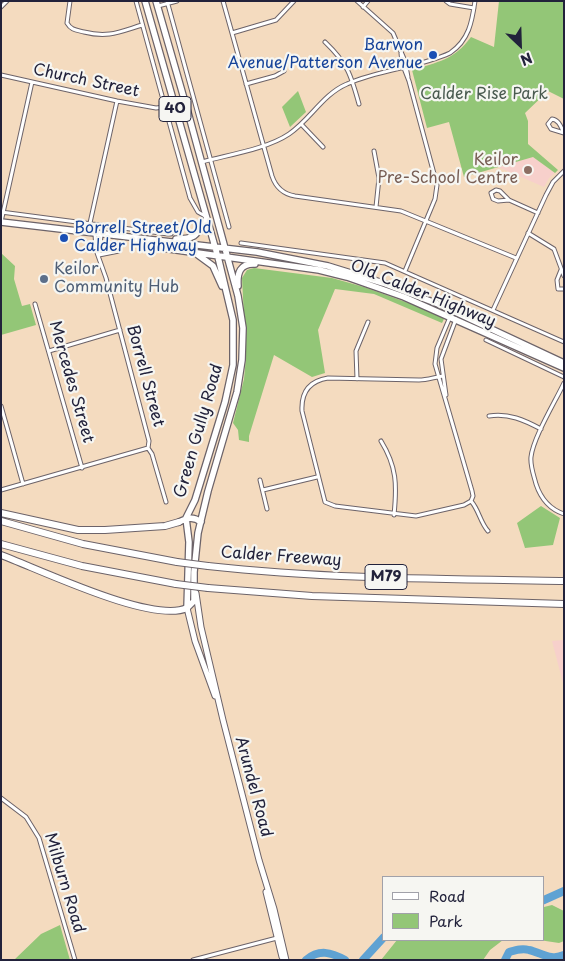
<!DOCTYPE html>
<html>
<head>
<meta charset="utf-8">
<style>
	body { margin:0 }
	#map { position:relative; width:565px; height:961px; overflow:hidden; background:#f4dbbf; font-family:"Playpen Sans",sans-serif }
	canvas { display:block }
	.frame { position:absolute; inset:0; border:2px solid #22223b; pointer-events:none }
	.legend { position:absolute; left:382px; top:876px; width:162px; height:65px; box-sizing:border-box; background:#f6f6f2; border:1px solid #a1a1a9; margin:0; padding:6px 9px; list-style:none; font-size:15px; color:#22223b }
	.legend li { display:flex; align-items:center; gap:10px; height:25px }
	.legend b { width:25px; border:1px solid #a1a1a9 }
	.north { position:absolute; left:495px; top:20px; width:50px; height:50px; -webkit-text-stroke:4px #f6f6f2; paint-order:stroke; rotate:156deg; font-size:14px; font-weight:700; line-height:20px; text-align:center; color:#22223b }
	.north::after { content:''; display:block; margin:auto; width:18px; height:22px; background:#22223b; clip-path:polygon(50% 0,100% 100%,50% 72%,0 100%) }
</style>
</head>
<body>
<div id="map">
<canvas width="565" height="961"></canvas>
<div class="frame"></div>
<ul class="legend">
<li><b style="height:6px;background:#fff"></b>Road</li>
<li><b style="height:14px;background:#93c677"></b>Park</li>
</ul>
<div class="north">N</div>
</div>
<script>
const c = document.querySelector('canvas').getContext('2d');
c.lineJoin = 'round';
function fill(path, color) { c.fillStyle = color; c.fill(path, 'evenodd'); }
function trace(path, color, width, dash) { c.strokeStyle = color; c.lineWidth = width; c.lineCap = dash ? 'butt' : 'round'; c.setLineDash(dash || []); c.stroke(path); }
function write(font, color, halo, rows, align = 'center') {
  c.font = font + ' "Playpen Sans",sans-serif'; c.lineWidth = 4.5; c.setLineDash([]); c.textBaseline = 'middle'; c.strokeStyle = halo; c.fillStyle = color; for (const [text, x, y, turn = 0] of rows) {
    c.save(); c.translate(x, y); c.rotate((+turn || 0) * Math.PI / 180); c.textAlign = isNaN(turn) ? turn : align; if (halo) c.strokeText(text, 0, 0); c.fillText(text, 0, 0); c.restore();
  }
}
const built = new Path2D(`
	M533,157L555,173L549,178L544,187L498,167Z
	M564,640V687L552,641Z`);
const green = new Path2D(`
	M499,1H564V99L548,91L525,113L528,121V144L558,170L555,173L533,157L464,177L449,122L427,128L412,70C438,62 454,60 471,37L494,47Z
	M298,91L306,112L290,127L282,107Z
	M1,253L15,266L14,279L22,306L30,304L36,325L1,335Z
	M254,268L332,278L364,287L439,314L444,319L442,323L374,294L335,289L318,330L325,373L312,377L274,355L249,436V442L239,440L238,430L233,423L244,379L246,357L242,278L247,270Z
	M541,506L560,518L553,545L525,548L517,523Z
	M552,905L564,911V941L559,943L539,940H544V907Z
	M60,925L70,960H14L41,934Z
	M397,940H503L490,950L483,960H381Z`);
const river = new Path2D(`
	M544,900L564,891
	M306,960C319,949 331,952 345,960
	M363,960L384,937
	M505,960L509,952C516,950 522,948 529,950C542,953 551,961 564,955`);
const street = new Path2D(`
	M70,1L67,23C71,30 76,30 84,32C108,38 119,32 142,25
	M136,1L190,198L198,212L205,216
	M167,1L229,227
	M223,1L272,176C276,188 283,194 295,196L401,211L516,258
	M357,1L393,33L405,61L408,77
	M446,1L450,4L474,8
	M158,6L177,1
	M1,7L7,1
	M363,7L368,1
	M232,33L276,20L294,1
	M325,42C348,64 351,75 359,104
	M401,53L402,63L409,81L437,185L435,199L405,271
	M1,75L117,101L156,108L165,107
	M246,84L275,76L284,71
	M552,119C559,120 561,127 564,133L551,129L548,124Z
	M301,124L323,147
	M374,151L379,178L376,207
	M202,162C227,155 267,149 289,134C310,120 323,94 347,84C380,69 418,68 450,53C469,40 472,22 475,1
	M496,190L500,191L509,200L498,201L493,199L491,193Z
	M509,200L538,213
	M1,212L168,234H171L173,231
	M1,222L32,82
	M88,232L117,101
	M528,233L554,249L564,276
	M95,234L96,250L106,278L149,441L148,448
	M241,243L385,263L564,342
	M99,255L101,235
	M99,255L119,251
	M561,270L557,280L558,289H564
	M35,304L82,468
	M493,310L546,195L553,182L564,171
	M486,340L564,377
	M49,351L120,330
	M443,376C435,377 427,380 419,380L328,378C309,381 301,393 302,411L325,502L335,506L416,516L464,505L471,501L473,496L472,491L435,364L437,348L450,317
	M357,379L356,351L368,322
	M564,383C555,402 533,438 531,457C530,466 534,476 536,484C541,499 549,509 564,514
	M446,395L441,359L456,319
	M1,406L23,484
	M489,416C509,413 524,420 541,429
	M381,441C397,467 397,485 394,515
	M148,448L152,454L166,502
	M260,480L267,509
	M1,490L148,448
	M263,490L317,477
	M471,501C479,510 480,522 488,531
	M1,798L26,817L39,838L75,960
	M193,960L277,938`);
const secondary = new Path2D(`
	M196,593L201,627L223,720L259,860L274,909L286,960
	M187,608L195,641L215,696
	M266,892L282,957`);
const primary = new Path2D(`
	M145,1L219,261L233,320V365L225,402L195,500L186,518L189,542L187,608
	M156,1L189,116L238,296L243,328L242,360L237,392L208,491L198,533L194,572V601L187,608
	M1,222L257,252L328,266L383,283L438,304L564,363
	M176,239C195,239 196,236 206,220
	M136,241L162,248L319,270L347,277L404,297L564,368
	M198,255L213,266L222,286
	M238,286C237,273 240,263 255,264
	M179,522C187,518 193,516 201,522`);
const highway = new Path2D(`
	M1,513L78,530H105L165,526L179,522
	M1,521L83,544L177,562
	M1,544L82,566L176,584
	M1,555C39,569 152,624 187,608
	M208,566C326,579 445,579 564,581
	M208,588L312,596L564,604`);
const highwayBridge = new Path2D(`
	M177,562L208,566
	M176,584L208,588`);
const markers = [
	[433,55,5,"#1a4fb4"],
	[528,170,5,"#8d6e63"],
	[64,238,5,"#1a4fb4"],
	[44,279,5,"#5c6f8a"]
];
const shields = [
	[175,109,32],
	[386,577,42]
];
const shieldNames = [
	["40",175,109],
	["M79",386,577]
];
const transitNames = [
	["Barwon",423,46],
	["Avenue/Patterson Avenue",423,64],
	["Borrell Street/Old",74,229,"left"],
	["Calder Highway",74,247,"left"]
];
const streetNames = [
	["Church Street",86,81,12],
	["Old Calder Highway",423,294,22],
	["Borrell Street",145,376,75],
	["Mercedes Street",71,382,74],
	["Green Gully Road",199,431,-74],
	["Calder Freeway",281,557,4],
	["Arundel Road",253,787,75],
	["Milburn Road",64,883,73]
];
const parkNames = [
	["Calder Rise Park",484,95]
];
const educationNames = [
	["Keilor",518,161],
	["Pre-School Centre",518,179]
];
const serviceNames = [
	["Keilor",54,270],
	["Community Hub",54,288]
];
fill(built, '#f7d0cb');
fill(green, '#93c677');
trace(river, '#5fa2d3', 8);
trace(street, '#6c6369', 5);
trace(secondary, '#6c6369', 7);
trace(primary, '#6c6369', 8);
trace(highway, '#6c6369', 8);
trace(street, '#fff', 3);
trace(secondary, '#fff', 5);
trace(primary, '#fff', 5.5);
trace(highway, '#fff', 6);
trace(highwayBridge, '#6c6369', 8, []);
trace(highwayBridge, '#fff', 6);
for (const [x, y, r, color] of markers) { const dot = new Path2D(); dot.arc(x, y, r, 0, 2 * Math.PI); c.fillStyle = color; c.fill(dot); trace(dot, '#f6f6f2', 2); }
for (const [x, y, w] of shields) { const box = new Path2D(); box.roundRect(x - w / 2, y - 12.5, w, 25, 4); c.fillStyle = '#f6f6f2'; c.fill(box); trace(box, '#22223b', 1); }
write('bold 15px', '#22223b', null, shieldNames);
write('16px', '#164399', '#f6f6f2', transitNames, 'right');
write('16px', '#22223b', '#f6f6f2', streetNames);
write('16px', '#4a5b50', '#f6f6f2', parkNames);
write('16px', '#785e54', '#f6f6f2', educationNames, 'right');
write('16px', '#4e5e75', '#f6f6f2', serviceNames, 'left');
</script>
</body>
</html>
